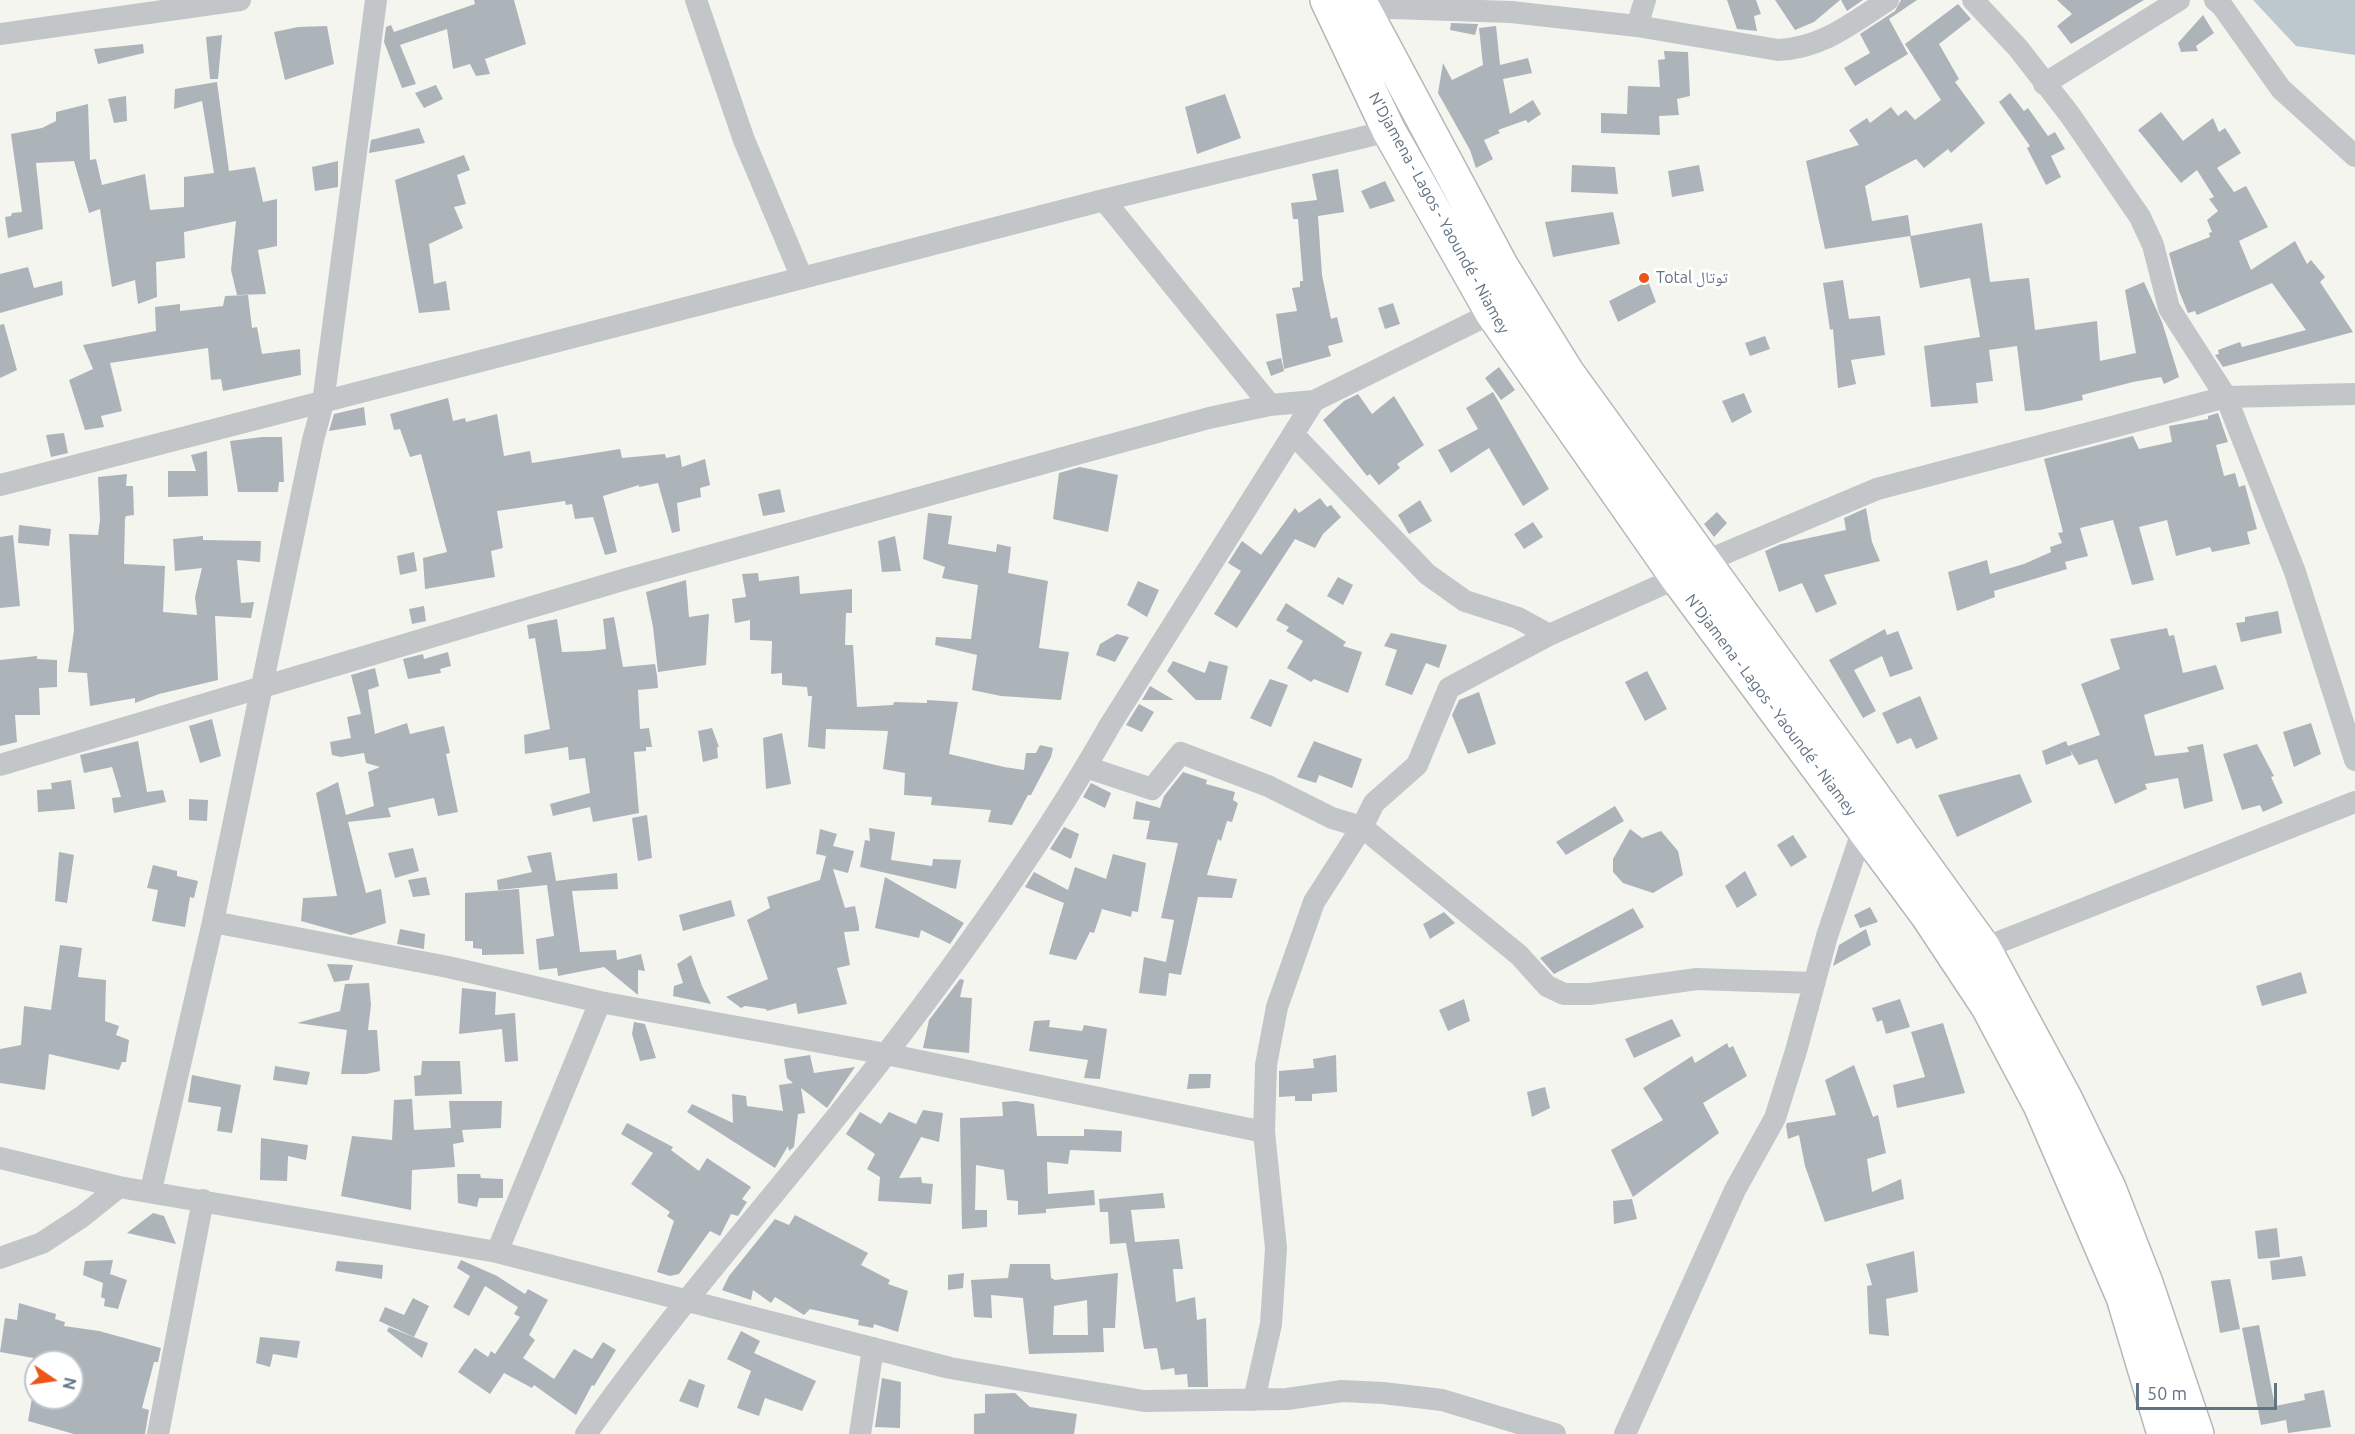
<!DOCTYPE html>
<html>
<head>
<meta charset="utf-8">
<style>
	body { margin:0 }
	#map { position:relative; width:2355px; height:1434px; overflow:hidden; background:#f5f5f0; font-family:Ubuntu,sans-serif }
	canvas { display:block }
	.north { position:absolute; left:24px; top:1350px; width:60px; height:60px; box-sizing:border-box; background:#fff; border:2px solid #c0c7ce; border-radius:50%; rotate:103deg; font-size:16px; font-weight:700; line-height:24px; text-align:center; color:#627384 }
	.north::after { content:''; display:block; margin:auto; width:21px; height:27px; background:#ee5317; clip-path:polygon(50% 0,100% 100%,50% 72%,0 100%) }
	.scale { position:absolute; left:2136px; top:1383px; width:141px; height:27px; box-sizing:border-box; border:3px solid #627384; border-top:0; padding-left:8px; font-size:18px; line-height:21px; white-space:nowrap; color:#627384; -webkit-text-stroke:4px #fff; paint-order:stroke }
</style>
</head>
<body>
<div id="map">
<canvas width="2355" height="1434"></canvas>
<div class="north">N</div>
<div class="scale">50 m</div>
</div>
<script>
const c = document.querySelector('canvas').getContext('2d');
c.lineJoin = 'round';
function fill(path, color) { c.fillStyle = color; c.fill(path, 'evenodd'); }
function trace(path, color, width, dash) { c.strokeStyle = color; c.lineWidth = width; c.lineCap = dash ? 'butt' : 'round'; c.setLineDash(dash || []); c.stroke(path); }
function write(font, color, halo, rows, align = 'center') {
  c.font = font + ' Ubuntu,"Noto Naskh Arabic",sans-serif'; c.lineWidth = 6; c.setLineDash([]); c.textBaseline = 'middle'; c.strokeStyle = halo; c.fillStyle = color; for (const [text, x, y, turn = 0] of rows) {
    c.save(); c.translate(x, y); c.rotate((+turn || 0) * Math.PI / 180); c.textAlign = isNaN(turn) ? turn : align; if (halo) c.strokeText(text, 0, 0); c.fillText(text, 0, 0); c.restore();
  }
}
const water = new Path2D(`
	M2253,0H2355V55L2296,46Z`);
const building = new Path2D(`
	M474,0H514L526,44L485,59L490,74L476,76L470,64L453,69L447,29L400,45L416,84L402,88L384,42L386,27L391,25L394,32L475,4Z
	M1727,0H1756L1761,14L1754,16L1757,31L1737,29Z
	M1775,0H1840L1814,22L1795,30Z
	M1841,0H1863L1847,11Z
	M1901,0H1917L1889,19L1908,54L1855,86L1844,68L1870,53L1860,34L1895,11Z
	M2057,0H2144L2071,44L2057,26L2072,14Z
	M1958,4L1971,19L1939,44L1959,79L1955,82L1985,123L1951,153L1948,149L1924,168L1916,159L1865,186L1872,221L1908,215L1911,236L1982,223L1990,282L2029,278L2035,330L2097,321L2100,361L2136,353L2125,290L2144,282L2162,322L2179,377L2164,384L2161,377L2133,382L2082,395L2083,400L2040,410L2025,411L2017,346L1989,350L1993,381L1976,383L1978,403L1931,407L1924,346L1980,337L1970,278L1920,288L1910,236L1825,249L1806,161L1859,145L1849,130L1867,118L1870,123L1891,107L1898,116L1906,110L1915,120L1941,100L1905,44Z
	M2203,15L2214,33L2196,46L2198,51L2181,52L2178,43Z
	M1451,23L1478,24L1475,35L1450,30Z
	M327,26L334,64L285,80L274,32L298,27Z
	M1496,26L1500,65L1528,58L1532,73L1503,79L1510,114L1533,100L1541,114L1528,123L1526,120L1498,130L1500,133L1484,140L1493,159L1476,168L1470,150L1438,93L1443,63L1452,80L1483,65L1479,28Z
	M222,35L218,79H210L206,37Z
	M143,44L144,53L98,64L94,49Z
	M1664,51L1688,52L1690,96L1677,99L1679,115L1659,116L1660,135L1601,133V113L1627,114L1628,86L1660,87L1658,60L1665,59Z
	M217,82L229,171L255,167L263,202L277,199V246L258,250L266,294L237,295L231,270L236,221L184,232L185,258L156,262L157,297L138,304L135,280L112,287L100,209L89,213L74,161L36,163L43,229L8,238L5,217L11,216L12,213L22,212L11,134L42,128L56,121V112L88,104L90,160L96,159L102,185L145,174L150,210L184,207V177L214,173L202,101L174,109L175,89Z
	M436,85L443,99L424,108L415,93Z
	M2010,93L2024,111L2028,108L2048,136L2055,132L2065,149L2051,156L2061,177L2046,185L2027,148L2030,146L1999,102Z
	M1225,94L1241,138L1197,154L1185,107Z
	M126,96L127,121L114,123L108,99Z
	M2161,112L2183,141L2213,118L2219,132L2225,128L2241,153L2217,168L2234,192L2246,186L2268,227L2239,241L2251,270L2295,241L2307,264L2311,260L2325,277L2320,282L2353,332L2223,367L2215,355L2219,354L2218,350L2240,342L2242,347L2306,330L2272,283L2197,315L2195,311L2188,313L2179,291L2169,253L2210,237L2209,233L2212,232L2207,220L2218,211L2209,199L2214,197L2197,170L2181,183L2138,130Z
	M419,128L425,143L369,153L371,140Z
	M464,155L470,170L457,175L466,204L454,207L463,228L429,244L434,284L446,281L450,310L419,313L395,180Z
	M338,161V187L315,191L312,167Z
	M1572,165L1615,167L1618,194L1571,192Z
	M1699,165L1704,191L1672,197L1668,171Z
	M1338,169L1344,212L1318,216L1322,275L1331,319L1337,317L1343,342L1328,346L1331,356L1284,369L1276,314L1297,311L1292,288L1300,287V281H1303L1298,219H1293L1291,203L1317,200L1312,174Z
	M1385,181L1395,201L1370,209L1361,191Z
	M1613,212L1620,244L1553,257L1545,222Z
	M28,267L34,288L62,281L63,295L0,313V274Z
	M1843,280L1849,319L1880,316L1885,355L1851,360L1856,384L1838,388L1833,329L1830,330L1823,283Z
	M1648,281L1656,302L1618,322L1609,301Z
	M248,295L252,328L257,327L262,354L300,349L301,375L223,391L221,379L211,380L208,348L110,363L122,411L101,416L104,427L85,430L69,380L93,369L83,345L156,331L155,307L180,304V311L223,306L225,296Z
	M1393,303L1400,324L1385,329L1378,308Z
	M4,324L17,370L0,378V325Z
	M1765,336L1770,349L1750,356L1745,343Z
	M1281,358L1284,371L1271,376L1266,362Z
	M1499,367L1515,390L1501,400L1485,378Z
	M1493,392L1549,489L1523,506L1489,448L1451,473L1438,450L1478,429L1466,408Z
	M1744,393L1752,412L1732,423L1722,401Z
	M1358,394L1372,414L1394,396L1424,445L1397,464L1400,468L1379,485L1370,474L1367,476L1323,420L1344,401Z
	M448,398L453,421L465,418L466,422L497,414L504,456L530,451L532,463L620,449L622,458L665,454L666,458L680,455L682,467L705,459L710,485L700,488L701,497L677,503L680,531L672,533L658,483L639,487V485L603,496L617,552L605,555L593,517L575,519L572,504L566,505L565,501L497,511L503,548L491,551L495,577L425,589L423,558L447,552L421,454L410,457L400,429L394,430L390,414Z
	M364,407L366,425L329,431L334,414Z
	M2218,413L2228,442L2216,445L2224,476L2235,473L2239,487L2245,485L2257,529L2247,532L2250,544L2212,552L2210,547L2176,556L2167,520L2139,527L2154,580L2132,585L2113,520L2080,528L2088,556L2065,562L2067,569L1994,591L1995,597L1957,611L1948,572L1987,560L1990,574L2024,564L2051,552L2050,547L2062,543L2058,533L2063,532L2044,459L2133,436L2139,449L2172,442L2169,426L2208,419V416Z
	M64,433L68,453L51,457L46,435Z
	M262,437H282L284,482H279L278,492H238L230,441Z
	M207,451L208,496L168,497V471H196L191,455Z
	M1080,467L1118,475L1108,532L1053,519L1059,473Z
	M127,474L126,486H133L134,515L126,516L125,519L124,564L165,566L163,612L197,615L195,597L202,568L175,571L173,539L203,536V540L261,541L260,562L237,560L241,603L254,602L251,618L215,616L218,680L159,694L135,703V698L90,706L87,673L68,672L74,630L69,534L98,535L100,520L98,477Z
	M780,489L785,512L763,516L758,494Z
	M1320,498L1327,507L1331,505L1341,517L1323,534L1315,548L1295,539L1237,628L1214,614L1241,571L1228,563L1242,541L1261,555L1295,508L1299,513Z
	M1420,500L1432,521L1409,534L1398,515Z
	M1866,508L1872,542L1880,561L1824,575L1837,604L1816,613L1802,583L1779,592L1765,551L1781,544L1846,530L1844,518Z
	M1717,512L1727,523L1714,537L1704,524Z
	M928,513L952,516L948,544L996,552L997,544L1011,547L1008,573L1048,581L1039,648L1069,652L1061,700L1001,696L972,690L977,655L935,645L936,637L971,639L978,585L942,578L945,567L923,559Z
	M1533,522L1543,537L1524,549L1514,534Z
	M19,525L51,529L49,546L18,543Z
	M13,535L20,606L0,608V537Z
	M895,536L901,571L882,572L878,541Z
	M414,552L417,571L400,575L397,556Z
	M758,573L759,581L799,576L800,594L852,589V613H846L845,645H853L857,707L893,705L894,702L927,703V700L958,702L949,754L1004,767L1024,770L1026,753H1036L1040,745L1053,748L1051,757L1031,795H1028L1012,825L988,822L991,810L931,805L932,797L904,795L905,773L883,769L888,731L826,729L825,749L808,747L812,696H808L807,687L782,685V673L771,674L772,641L750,640V620L735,623L732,599L746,597L742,574Z
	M1338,577L1353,585L1343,605L1327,596Z
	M686,580L689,617L709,614L706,665L658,672L653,627L646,592Z
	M1138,581L1159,590L1147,617L1127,605Z
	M1286,603L1346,642L1343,646L1362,652L1348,693L1314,679L1311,682L1287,668L1303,641L1286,631L1289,627L1276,620Z
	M424,606L426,621L412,624L409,609Z
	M2278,611L2282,633L2241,642L2236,623L2245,622V617Z
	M614,617L623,667L655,664L657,675L658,688L638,690L640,729L649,728L652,747H646V751L634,752L639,813L593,822L590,807L553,816L550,804L590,793L585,758L569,760L568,747L525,754L524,735L550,729L535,638L529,639L527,625L557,619L562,652L589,651L606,649L603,619Z
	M2167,628L2169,636L2174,635L2183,673L2216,665L2224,689L2144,715L2155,756L2189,752L2187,747L2203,744L2213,801L2184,809L2178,778L2145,784L2147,789L2115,804L2097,759L2079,765L2070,750L2072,755L2046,765L2042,751L2066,741L2068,746L2100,735L2081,684L2120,669L2110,639Z
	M1885,629L1887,635L1898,631L1913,669L1890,677L1882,656L1854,670L1876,711L1863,718L1829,660Z
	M1391,633L1447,645L1439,668L1426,663L1412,695L1385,685L1397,650L1384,646Z
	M1117,634L1129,637L1115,662L1096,655L1100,644Z
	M448,652L451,666L440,669L441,673L408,679L403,659L423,654L424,659Z
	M37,656V659L57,660V687L39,688L40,715H15L17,742L0,746V660Z
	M1173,661L1205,673L1209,661L1228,666L1221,700H1196L1167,671Z
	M375,668L379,686L368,690L375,734L407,723L410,734L444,726L450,753L446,754L458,812L438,816L434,798L388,808L391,817L348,822L366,893L381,889L386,923L351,935L301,921L303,898L337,896L316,793L338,782L346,815L374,806L368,772L380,767L366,763L364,753L341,757L332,755L330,742L351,738L347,717L361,714L351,675Z
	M1647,671L1667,709L1645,721L1625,682Z
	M1270,679L1288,685L1271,727L1250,718Z
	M1150,686L1174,700H1142Z
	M1479,692L1496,744L1468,754L1452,715L1459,700Z
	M1920,696L1938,739L1916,749L1911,738L1897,744L1882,713Z
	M1139,704L1154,712L1142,732L1126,725Z
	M212,719L221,756L200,763L189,726Z
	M2311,723L2321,754L2294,767L2283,732Z
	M712,728L719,747H717L718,758L703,762L698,731Z
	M782,733L791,784L766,789L763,738Z
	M138,741L147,792L163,790L166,802L114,813L112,798L121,797L112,767L84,773L80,755Z
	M1314,741L1362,759L1352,788L1319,775L1316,783L1297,777Z
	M2257,744L2274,776L2271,777L2283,803L2263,812L2260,805L2242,810L2223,754Z
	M1183,772L1207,780L1206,784L1235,792L1233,800L1238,803L1232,822L1227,821L1221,841L1218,839L1207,875L1237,879L1232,898L1198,897L1181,975L1169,973L1166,996L1139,993L1144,957L1166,962L1174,920L1161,918L1178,843L1146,839L1150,821L1133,819L1136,801L1160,808L1164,796Z
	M2020,774L2032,802L1957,837L1938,795Z
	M71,780L75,809L38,812L37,790L52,789L51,783Z
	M1091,783L1111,793L1105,808L1083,797Z
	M189,799L208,800L207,821L189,820Z
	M1615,806L1624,821L1566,855L1556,842Z
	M647,815L652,858L638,861L632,818Z
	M1064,827L1079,834L1071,859L1050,849Z
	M869,828L895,832L891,860L932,866L933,859L961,860L956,889L860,867L865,840L870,841Z
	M820,829L837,834L833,846L854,851L848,873L833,869L845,908L855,906L859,926V931L844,932L850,965L837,968L847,1004L798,1014L796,1003L767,1011L766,1009L745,1006L741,1008L726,997L768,979L747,920L770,908L767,897L820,880L826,856L816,854Z
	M1630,829L1642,838L1661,831L1678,851L1683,875L1653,893L1623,883L1613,872V859Z
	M1793,835L1807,857L1791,867L1777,845Z
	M413,848L419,871L395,878L388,853Z
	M59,852L74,855L67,903L55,901Z
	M551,852L556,881L617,873L618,889L572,891L580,952L616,950L617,960L641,954L645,971L638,970V995L604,967L558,976L557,968L539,970L536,939L554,936L547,885L498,890L497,880L532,872L527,856Z
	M1113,854L1146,863L1138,912L1132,911L1131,917L1102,909L1094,933L1090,932L1076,960L1049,954L1064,903L1025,887L1034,872L1068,890L1075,867L1106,879Z
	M153,865L177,871V876L198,881L194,898L190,897L185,927L152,921L158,890L147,888Z
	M1745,871L1757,895L1737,908L1725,886Z
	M426,877L430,895L413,897L408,880Z
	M885,877L964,923L950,944L921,930L919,938L875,928Z
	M519,889L524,954L482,955V949L473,948V941H465V893Z
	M731,900L735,916L683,931L679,915Z
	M1870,907L1878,922L1860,928L1854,915Z
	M1633,908L1644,927L1554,974L1540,958Z
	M1444,912L1455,923L1430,939L1423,924Z
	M400,929L425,934L424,949L397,944Z
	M1866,929L1871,945L1833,966L1839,945Z
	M60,945L82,948L78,977L106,980L105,1021L119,1026L116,1035L129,1040L126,1062H122L119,1070L49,1054L45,1090L0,1083V1049L21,1045L24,1006L51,1010Z
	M691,955L702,986L711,1004L673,996L674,986L683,983L677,964Z
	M327,964L353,965L349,980L334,982Z
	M2301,972L2307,993L2262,1006L2256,986Z
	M960,979L964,980L960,997L972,998L969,1053L923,1048L929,1020Z
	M369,983L371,1005L368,1030H377L380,1071L366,1074H341L347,1030L297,1023L340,1011L345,984Z
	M462,988L496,992L495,1015L515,1013L518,1061L505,1062L502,1029L459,1034Z
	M1464,999L1470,1021L1448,1031L1439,1010Z
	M1900,999L1910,1027L1886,1034L1882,1020L1877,1022L1872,1008Z
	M1672,1019L1681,1036L1634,1058L1625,1039Z
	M1050,1020L1049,1027L1082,1031L1084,1025L1107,1029L1100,1079L1084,1078L1088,1060L1029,1051L1034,1021Z
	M634,1022L645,1024L656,1058L640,1061L632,1034Z
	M1943,1023L1965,1093L1897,1108L1893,1085L1925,1077L1911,1032Z
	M1727,1043L1729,1048L1733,1046L1747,1076L1703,1103L1719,1133L1633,1197L1611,1150L1663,1120L1643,1088L1692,1056L1695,1063Z
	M810,1055L814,1073L855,1067L827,1108L801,1088L805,1113L798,1114L794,1147L789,1151L788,1146L775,1168L687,1112L692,1104L733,1123L732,1094L746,1096L747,1106L783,1111L779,1085L793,1083L787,1078L784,1059Z
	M1336,1055L1337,1092L1312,1094V1101H1295V1096L1279,1097V1071L1314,1068L1313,1059Z
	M422,1061H460L462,1094L415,1096L414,1076L421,1075Z
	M1854,1065L1873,1117L1878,1115L1886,1153L1867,1159L1872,1192L1901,1179L1904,1199L1825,1222L1805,1166L1799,1135L1788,1139L1786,1126L1787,1123L1836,1115L1825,1080Z
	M275,1066L310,1072L307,1085L273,1080Z
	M1189,1074H1211L1210,1088L1187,1089Z
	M192,1075L241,1085L232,1133L217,1131L221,1107L188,1102Z
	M1545,1087L1550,1108L1532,1117L1527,1092Z
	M412,1099L414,1130L451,1128L449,1101H502L501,1128L462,1130L464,1142L453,1144L455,1167L412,1170L411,1210L341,1196L352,1136L392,1140L394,1100Z
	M1016,1101L1034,1104L1037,1136H1084V1129L1122,1131L1121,1152L1070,1150L1068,1164L1047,1162L1048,1194L1094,1190L1095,1205L1046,1209V1213L1018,1215V1201L1007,1200L1004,1170L976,1165L975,1210H987V1227L962,1229L960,1118L1003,1116L1002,1102Z
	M923,1110L943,1113L939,1142L921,1137L899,1178L921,1177L922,1183L933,1184L931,1204L878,1201L880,1177L867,1169L875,1154L846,1134L860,1112L881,1124L889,1112L916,1124Z
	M627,1123L673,1147L671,1150L699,1171L707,1158L751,1187L742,1199L747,1202L738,1216L731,1214L720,1236L710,1231L679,1274L670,1276L657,1272L674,1221L667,1216L670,1212L631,1184L653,1153L621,1134Z
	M261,1138L308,1145L306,1160L288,1156L287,1181L260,1180Z
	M457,1174H480L481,1178L503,1179V1198H479L477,1207L458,1203Z
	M1163,1193L1165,1208L1131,1210L1135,1242L1179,1239L1183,1269H1173L1176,1302L1195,1297L1197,1320L1206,1318L1208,1387H1188L1187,1374L1175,1375L1174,1368L1161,1370L1157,1348L1144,1349L1126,1243L1110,1244L1108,1212H1100L1099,1199Z
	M1632,1199L1637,1219L1614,1224L1613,1201Z
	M153,1213L164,1216L176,1244L127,1233Z
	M795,1215L868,1253L861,1265L890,1280L888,1284L908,1291L898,1332L874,1324L873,1328L858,1325L859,1320L810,1309L804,1315L775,1297L771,1303L753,1290L751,1300L722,1290L729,1276L775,1219L789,1225Z
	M2277,1228L2280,1257L2258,1259L2255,1231Z
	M1914,1251L1918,1292L1886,1299L1889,1336L1869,1334L1867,1286L1872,1285L1866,1264Z
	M2302,1256L2306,1276L2272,1280L2270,1261Z
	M113,1260L110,1274L127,1280L118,1309L104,1306L105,1299L101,1297L103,1283L83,1275L85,1261Z
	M461,1260L497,1276L525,1294L528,1289L548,1300L529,1335L535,1340L523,1358L554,1379L574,1349L592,1359L603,1342L616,1350L594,1386L592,1385L576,1415L534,1385L532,1388L504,1373L490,1394L458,1372L475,1348L488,1357L491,1351L495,1354L520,1317L514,1314L518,1307L485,1286L469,1316L453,1307L470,1276L457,1268Z
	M337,1261L383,1265L382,1279L335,1271Z
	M1010,1264H1050L1051,1278L1055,1280L1118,1273L1115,1328H1103L1104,1352L1029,1354L1023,1298L991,1295L992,1318L974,1317L971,1280L1008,1278ZM1087,1300L1088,1335H1053L1054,1306Z
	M964,1273L963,1288L948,1290V1275Z
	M2230,1279L2240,1329L2220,1333L2211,1281Z
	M413,1298L429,1306L414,1337L379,1321L385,1307L404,1315Z
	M19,1303L56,1314L55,1319L65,1322L64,1326L99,1331L161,1348L158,1362H154L142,1408L149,1410L145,1434H74L28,1421L32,1398H72V1362H39V1359L0,1352L5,1318L17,1320Z
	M2259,1325L2275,1406L2305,1400L2304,1394L2324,1390L2331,1427L2288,1433L2286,1420L2261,1425L2242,1328Z
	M389,1327L428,1343L422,1358L387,1331Z
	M741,1331L760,1341L754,1353L816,1381L802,1411L765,1398L759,1416L737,1408L751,1371L727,1359Z
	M260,1337L300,1341L297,1358L273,1354L270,1367L256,1363Z
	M882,1378L901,1382L900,1428L875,1427Z
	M689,1379L705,1385L698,1408L679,1401Z
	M1015,1393L1030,1407L1077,1414L1074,1434H974V1414L985,1413V1394Z`);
const minor = new Path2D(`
	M696,0L744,140L802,278
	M1973,0L2018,48L2070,115L2140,217L2153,245L2169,308L2226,397L2295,572L2355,760
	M2215,0L2222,6L2281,89L2355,156
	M1362,7L1511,12L1637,26L1778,50C1823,48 1852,23 1888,0
	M1637,26L1645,0
	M0,34L240,0
	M2044,84L2179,0
	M1104,200L1270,405
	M1293,434L1427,574L1465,601L1518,618L1549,635
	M0,485L1104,200L1389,131
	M0,765L626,579L1077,454L1209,418L1270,405L1314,401L1492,313
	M1086,767L1152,789L1181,753L1268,786L1332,818L1362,827L1519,955L1547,986L1564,994H1590L1697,979L1814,983
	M213,922L448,967L600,1002L886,1054L1264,1132
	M1984,948L2355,802
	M0,1158L119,1187L497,1252L950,1368L1144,1401L1287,1399L1342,1391L1383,1393L1442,1400L1555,1434
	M151,1190L213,922L313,440L323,403L376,0
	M497,1252L600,1002
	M0,1258L42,1243L83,1216L119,1187
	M1254,1400L1271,1324L1276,1248L1264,1132L1266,1065L1277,1007L1314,902L1362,827L1374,803L1417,765L1449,688L1549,635L1677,578L1704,562L1877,489L2226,397L2355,394
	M158,1434L203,1200
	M586,1434C679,1301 788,1182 886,1054C967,949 1045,840 1110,725L1314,401
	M860,1434L873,1348
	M1625,1434L1735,1190L1775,1118L1796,1051L1827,936L1863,829`);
const trunk = new Path2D(`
	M1327,0L1389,131L1492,313L1677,578L1927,915L1988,1007L2040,1105L2123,1297L2164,1434
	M1359,0L1502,267L1567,372L1984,948L2064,1096L2109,1188L2146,1283L2197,1434`);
const markers = [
	[1644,278,6,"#ee5317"]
];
const streetNames = [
	["N'Djamena - Lagos - Yaoundé - Niamey",1439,213,61],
	["N'Djamena - Lagos - Yaoundé - Niamey",1771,705,53]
];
const poiNames = [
	["Total توتال",1656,278]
];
fill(water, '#bcc8cd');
fill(building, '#acb3b9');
trace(trunk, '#b4b8bb', 36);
trace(minor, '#c2c6c9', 22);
trace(trunk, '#fff', 33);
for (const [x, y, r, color] of markers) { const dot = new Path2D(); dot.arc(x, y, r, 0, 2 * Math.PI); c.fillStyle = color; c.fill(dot); trace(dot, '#fff', 2); }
write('16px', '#627384', '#fff', streetNames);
write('16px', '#627384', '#fff', poiNames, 'left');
</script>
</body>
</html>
